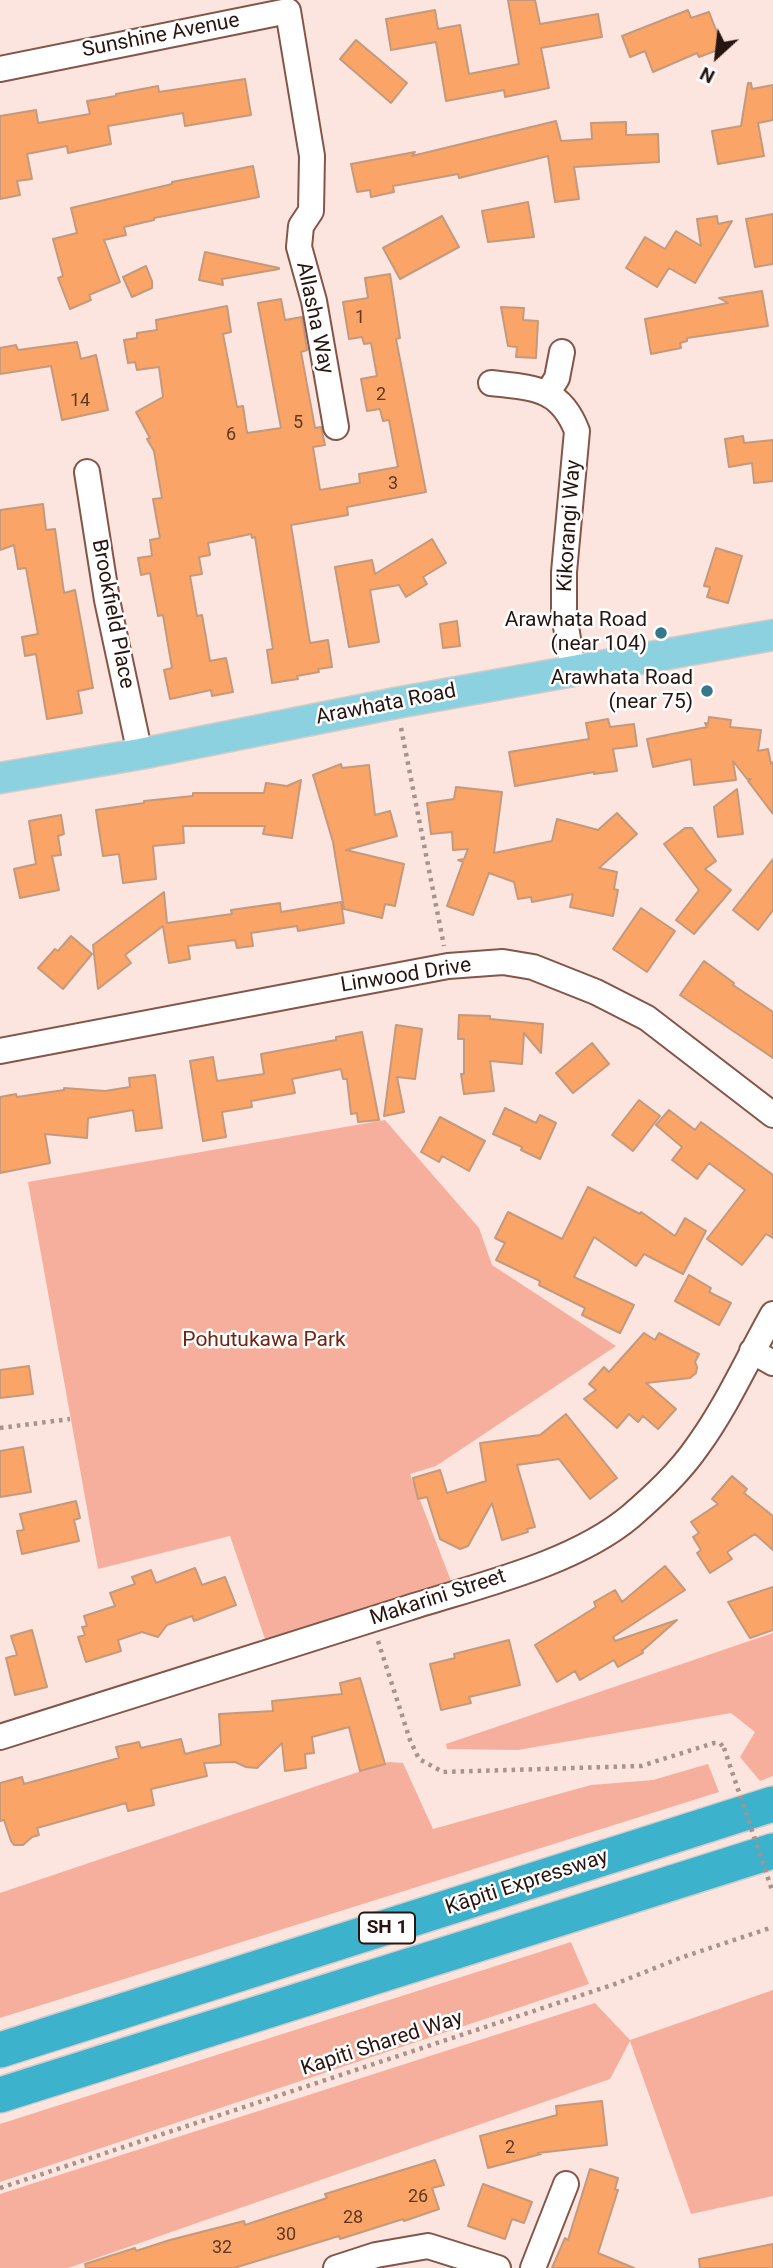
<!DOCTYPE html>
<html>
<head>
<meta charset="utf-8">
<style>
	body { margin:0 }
	#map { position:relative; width:773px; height:2268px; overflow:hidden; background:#fce5df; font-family:Roboto,sans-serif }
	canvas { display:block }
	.north { position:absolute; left:682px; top:21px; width:70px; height:70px; -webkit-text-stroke:5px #fff; paint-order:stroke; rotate:207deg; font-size:19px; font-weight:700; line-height:28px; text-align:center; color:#281510 }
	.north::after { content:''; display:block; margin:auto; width:24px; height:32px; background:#281510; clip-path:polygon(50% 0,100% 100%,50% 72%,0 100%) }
</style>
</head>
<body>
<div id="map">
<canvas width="773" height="2268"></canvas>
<div class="north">N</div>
</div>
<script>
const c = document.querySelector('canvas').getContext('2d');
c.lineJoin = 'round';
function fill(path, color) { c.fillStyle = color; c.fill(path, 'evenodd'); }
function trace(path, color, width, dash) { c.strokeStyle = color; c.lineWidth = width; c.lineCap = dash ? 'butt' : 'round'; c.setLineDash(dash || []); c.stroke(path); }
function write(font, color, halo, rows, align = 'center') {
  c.font = font + ' Roboto,sans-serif'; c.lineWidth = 5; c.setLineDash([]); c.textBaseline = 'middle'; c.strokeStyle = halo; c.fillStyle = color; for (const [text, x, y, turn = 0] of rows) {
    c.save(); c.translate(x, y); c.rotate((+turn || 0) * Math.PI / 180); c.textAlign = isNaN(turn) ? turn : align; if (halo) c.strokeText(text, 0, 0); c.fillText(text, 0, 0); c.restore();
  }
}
const green = new Path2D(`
	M385,1120L479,1228L492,1265L616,1346L436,1466L410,1474L451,1581L265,1639L230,1536L98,1569L28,1182Z
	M773,1633V1776L760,1781L740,1757L755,1732L731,1713L518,1750L447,1749L446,1744Z
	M388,1762L403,1763L433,1829L591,1785L653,1780L708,1764L719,1792L0,2018V1893Z
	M571,1942L589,1984L0,2182V2124Z
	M773,1990V2196L691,2214L630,2041L610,2079L68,2268H0V2194L595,2003L630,2040Z`);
const building = new Path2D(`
	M508,0H535L540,24L598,14L602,37L541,48L549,88L505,97L504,90L446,101L436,42L391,50L386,19L435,10L438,29L460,25L469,74L519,64Z
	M688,10L691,18L709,12L723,48L699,57L697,53L653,72L645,51L630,57L622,36Z
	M356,40L407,83L391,103L340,59Z
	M245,79L251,115L185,126L183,113L108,126L111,144L68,153L67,146L27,154L32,179L17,181L20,195L0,199V116L36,110L38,123L90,114L87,101L116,96V94L158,86L159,92Z
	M748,83H751L752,89L773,85V120L758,123L764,156L718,164L712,131L741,126Z
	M556,121L561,141L592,139L591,123L626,122V135L658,134L659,162L574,167L579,199L555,202L548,156L459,178L458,174L393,186L394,192L371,197L370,190L357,192L351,164L415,152L412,156Z
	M253,166L259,197L154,218V220L124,227L126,235L104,240L120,282L89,295L91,300L70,309L58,278L63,276L53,239L77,233L71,208L172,184V182Z
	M528,202L534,237L488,242L482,211Z
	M773,214V264L755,267L746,219Z
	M442,216L459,247L400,279L383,248Z
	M717,216L718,224L732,221L695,283L669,268L657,287L626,268L645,237L665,249L676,231L701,246L697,219Z
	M205,252L279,268V269L222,279L223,285L199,280Z
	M146,266L152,281V288L132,297L123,277Z
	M390,274L400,338L396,339L426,492L347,507L348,515L291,525L310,643L328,640L332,667L318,669L319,672L297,676L298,679L272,683L267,650L273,649L255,537L252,538L251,534L208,543L210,555L199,557L202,574L190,576L197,616L202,615L210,661L226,658L233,692L212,696L211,690L170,699L164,670L172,668L163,615L158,616L150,573L141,575L138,558L152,556L150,540L160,538L153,499L162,498L154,451L147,439L150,438L136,412L163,397L159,367L137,370L135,362L128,363L124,340L137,338V333L157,330L156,320L227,306L231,332L223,334L237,407L243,406L247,433L281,428L258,303L281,299L285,320L302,317L307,350L301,352L315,428L321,427L325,445L313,447L320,490L360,483L359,474L398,467L389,420L383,421L380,409L367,411L361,379L377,376L371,343L364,344L362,337L349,339L343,302L368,298L365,278Z
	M762,291L768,326L687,338V341L680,343L681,348L651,354L645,319L728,303L719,298Z
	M501,307L524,308L523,320L538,321L536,358L516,357L517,347L508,346Z
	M77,342L81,359L96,355L108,410L62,420L51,366L0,374V348L16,345L18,350Z
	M743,436L744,443L773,440V481L754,483L752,463L729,467L725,439Z
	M43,504L46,530L55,529L64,593L75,590L93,688L78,691L82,713L47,719L36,654L25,656L22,637L38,634L26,568L18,569L14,545L0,550V510Z
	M432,539L446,563L423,577L427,584L406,597L399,585L370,590L379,642L349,647L335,567L372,560L375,574Z
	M716,548L742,556L728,603L707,597L710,587L704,586Z
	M457,621L460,646L443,648L440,624Z
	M709,717L731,720L730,727L761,730L758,751L768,749L771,764L773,762V814L748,781L751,779H747L733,761L736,780L694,785L691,759L653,767L647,739L707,727L705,723L708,724Z
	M608,719L610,727L634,724L637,746L613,749L617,771L594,774V772L515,786L509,752L589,739L586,723Z
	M341,764L342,768L369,765L375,815L390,811L397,836L346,850L404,864L395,906L385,904L382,918L344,909L333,842L313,775Z
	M301,780L292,838L263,834L265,826H183L184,843L153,846L156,879L123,883L119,854L103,856L96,810L144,803V801L193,796V793H264L266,783L287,786Z
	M456,787L502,792L494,853L552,841L557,819L598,830L617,813L637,834L599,868L617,872L614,889L618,890L613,916L570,907L573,894L532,902L531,897L518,899L514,882L489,873L473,915L447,906L463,862L458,860L464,859L468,849L453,850L452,832L431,834L427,803L454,799Z
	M737,789L743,834L718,837L714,807Z
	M61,815L64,834L58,836L61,855L52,856L59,890L20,898L14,869L36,864L29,821Z
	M685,828H692L716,861L705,869L731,890L694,934L676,920L699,890L664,844Z
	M773,859V910L758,930L733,910Z
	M164,892L167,923L232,914L231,910L280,903L281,912L341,902L344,923L298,931L297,926L251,933L253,946L237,948L235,940L188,946L190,959L169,963L163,926L125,955L131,963L98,989L93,945Z
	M641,908L675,931L647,972L613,949Z
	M71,936L92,954L63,989L38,968L55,949L58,951Z
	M704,961L734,983L733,985L773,1012V1058L680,995Z
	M459,1015L490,1016V1019L543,1024L541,1053L524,1033L522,1064L490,1061L494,1091L464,1094L461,1074H464V1039H458Z
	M396,1025L422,1029L415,1079L397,1077L404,1112L384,1116Z
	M362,1032L379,1120L358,1122L357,1113L351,1114L347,1079H343L341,1069L292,1079L295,1093L251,1101L252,1107L222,1112L226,1137L203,1141L190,1061L213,1057L217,1081L264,1074L261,1054L336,1040V1037Z
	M592,1043L609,1064L573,1093L556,1073Z
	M155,1075L162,1128L136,1131L133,1110L88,1118L87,1138L45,1134L50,1163L0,1173V1097L16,1094L17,1097L64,1090V1088L105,1091L130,1087L129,1078Z
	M639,1100L660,1116L633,1151L612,1135Z
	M505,1108L536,1123L540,1115L556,1123L540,1159L521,1150L522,1147L493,1134Z
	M669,1110L695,1130L701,1122L773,1175V1238L766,1234L742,1265L707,1239L745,1190L709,1163L697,1179L672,1160L682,1147L656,1125Z
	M440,1117L485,1141L469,1171L442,1156L439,1162L421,1152Z
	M588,1187L640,1214L641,1212L675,1236L685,1218L706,1231L683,1274L644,1254L636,1266L594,1237L574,1277L634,1305L620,1333L582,1315L585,1308L539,1285L540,1281L496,1260L505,1243L495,1238L508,1212L562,1239Z
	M689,1275L711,1288L709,1292L731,1303L719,1325L675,1301Z
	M644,1333L655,1340L659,1333L699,1354L695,1362L697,1367L696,1373L690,1378L646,1383L676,1409L658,1429L643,1416L638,1422L629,1414L617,1428L584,1399L596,1390L589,1384L604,1367L609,1372Z
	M29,1366L33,1394L0,1398V1370Z
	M566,1414L617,1478L590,1499L559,1459L517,1465L535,1527L527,1529L528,1532L502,1540L492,1503L468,1546L460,1549L440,1539L427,1497L418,1499L413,1478L440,1470L447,1493L486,1481L480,1443L540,1435Z
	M23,1447L31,1492L0,1497V1451Z
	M732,1476L747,1489L744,1493L773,1516V1550L755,1534L727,1552L732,1559L710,1573L697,1553L701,1550L693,1537L699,1533L691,1522L718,1504L712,1499Z
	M76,1501L80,1518L74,1520L79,1541L22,1554L17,1531L24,1530L20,1514Z
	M665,1566L685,1590L613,1637L615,1641L677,1620L642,1651L643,1653L618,1667L614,1660L580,1680L575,1671L557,1682L535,1645L596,1607L594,1602L615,1590L622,1602Z
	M195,1568L202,1585L225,1577L236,1605L194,1621L192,1616L167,1625L158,1637L142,1632L118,1640L121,1651L86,1662L78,1637L85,1635L82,1627L87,1626L84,1616L115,1606L110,1593L135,1584L132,1577L151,1570L156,1583Z
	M773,1587V1630L750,1638L728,1602Z
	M32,1630L47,1687L15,1695L6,1658L17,1655L11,1636Z
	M509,1640L520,1685L469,1697L471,1703L441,1710L430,1664L455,1658L454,1654Z
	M360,1678L385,1764L360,1771L349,1727L312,1737L314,1753L305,1754L306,1768L285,1771L282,1743L257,1768L246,1767L235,1762L204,1763L207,1776L151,1789L154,1805L128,1811L126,1803L37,1828L39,1835L32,1837L23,1845H14L11,1841L4,1820L0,1821V1783L22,1777L24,1784L119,1758L116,1747L139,1742L141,1748L181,1739L185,1754L221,1745L219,1714L273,1711L272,1701L342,1694L340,1683Z
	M602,2101L607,2145L538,2153L541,2154L488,2168L480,2136L557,2115L556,2106Z
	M435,2160L444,2185L432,2188L439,2209L404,2221L403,2219L340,2239L339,2236L234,2268H86L85,2264L135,2248L136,2251L170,2240L244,2221L245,2225L327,2198L325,2194Z
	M590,2169L618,2178L615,2189L618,2190L598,2253L634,2268H552L565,2238L568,2240Z
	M483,2184L532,2202L524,2223L512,2219L505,2239L468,2226Z
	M773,2244V2268H700L699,2259Z`);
const path = new Path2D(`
	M401,728L444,946
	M0,1428L70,1419
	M378,1641L410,1740L419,1759L443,1772L641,1766L714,1743H720L724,1748
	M0,2188L615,1984L680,1958L773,1927`);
const minor = new Path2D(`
	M0,69L288,11L312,156L311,211L301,226L299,247L314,301L336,427
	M491,383C533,388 560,387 577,431L564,572V614L573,670
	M547,394L557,378L562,352
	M87,472L107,600L140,754
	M0,1051L448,966L503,962L533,967L596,992L647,1018L773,1115
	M752,1351L773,1363
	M0,1737C136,1694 272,1652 408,1608C480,1585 574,1564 631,1516C655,1495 679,1473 697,1447C727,1406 748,1358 773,1314
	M336,2268L376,2255L428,2246L498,2268
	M533,2268L566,2184`);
const major = new Path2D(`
	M0,778L140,754L396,703L773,635`);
const highway = new Path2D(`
	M0,2050L773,1804
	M0,2095L773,1851`);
const pathBridge = new Path2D(`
	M724,1748L773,1893`);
const markers = [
	[661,633,7,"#357888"],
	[707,691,7,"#357888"]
];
const numberNames = [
	["1",360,318],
	["2",381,395],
	["14",80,401],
	["5",298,423],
	["6",231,435],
	["3",393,484],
	["2",510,2148],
	["26",418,2197],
	["28",353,2218],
	["30",286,2235],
	["32",222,2248]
];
const shields = [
	[387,1928,56]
];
const shieldNames = [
	["SH 1",387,1928]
];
const streetNames = [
	["Sunshine Avenue",161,36,-11],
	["Allasha Way",314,318,78],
	["Kikorangi Way",570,526,-86],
	["Brookfield Place",112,614,79],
	["Arawhata Road",386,705,-11],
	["Linwood Drive",406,976,-9],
	["Makarini Street",438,1598,-18],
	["Kāpiti Expressway",527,1883,-18],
	["Kapiti Shared Way",382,2044,-18]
];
const poiNames = [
	["Arawhata Road",647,621],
	["(near 104)",647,645],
	["Arawhata Road",693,679],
	["(near 75)",693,703]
];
const parkNames = [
	["Pohutukawa Park",264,1341]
];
fill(green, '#f7af9d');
fill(building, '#fba467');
trace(building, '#c4997c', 2);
trace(minor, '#845549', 28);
trace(major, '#d0ccca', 33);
trace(highway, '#d0ccca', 38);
trace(path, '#a7928c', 4.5, [3.5, 5]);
trace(minor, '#fff', 24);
trace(major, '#8bd1e0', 30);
trace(highway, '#3db2cc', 35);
trace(pathBridge, '#a7928c', 4.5, [3.5, 5]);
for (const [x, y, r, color] of markers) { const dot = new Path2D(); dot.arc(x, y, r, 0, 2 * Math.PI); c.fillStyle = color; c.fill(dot); trace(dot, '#fff', 2.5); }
write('18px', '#5d3926', null, numberNames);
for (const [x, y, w] of shields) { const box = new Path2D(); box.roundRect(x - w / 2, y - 15.5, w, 31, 5); c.fillStyle = '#fff'; c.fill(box); trace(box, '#281510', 2); }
write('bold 19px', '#281510', null, shieldNames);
write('21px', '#281510', '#fff', streetNames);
write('21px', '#281510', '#fff', poiNames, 'right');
write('21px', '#732411', '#fff', parkNames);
</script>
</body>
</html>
